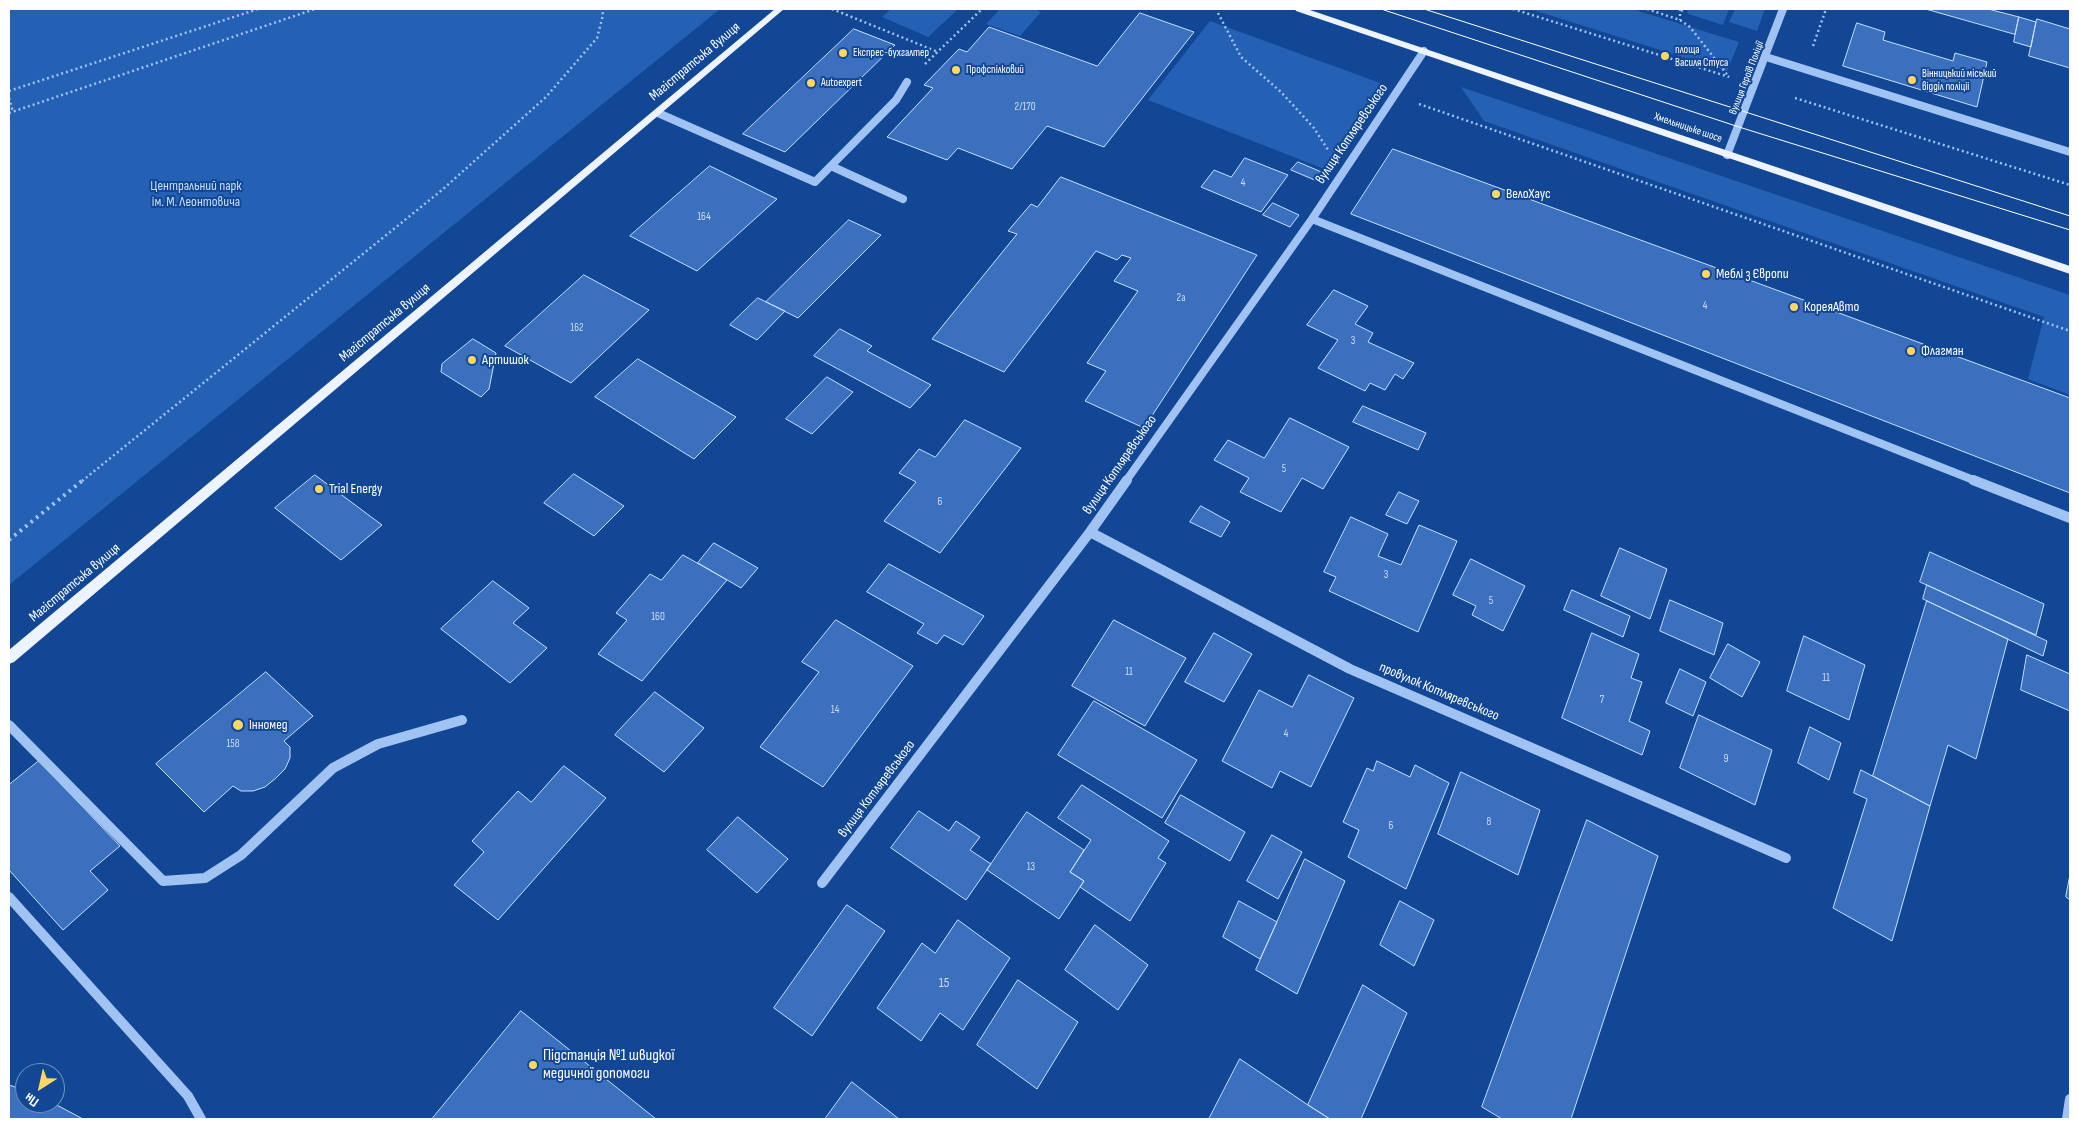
<!DOCTYPE html>
<html>
<head>
<meta charset="utf-8">
<style>
	body { margin:0 }
	#map { position:relative; width:2079px; height:1128px; overflow:hidden; background:#124795; font-family:"Sofia Sans Condensed",sans-serif }
	canvas { display:block }
	.frame { position:absolute; inset:0; border:10px solid #fff; pointer-events:none }
	.north { position:absolute; left:15px; top:1063px; width:50px; height:50px; box-sizing:border-box; background:#124795; border:1px solid #7191bf; border-radius:50%; rotate:215deg; font-size:14px; font-weight:700; line-height:20px; text-align:center; color:#fff }
	.north::after { content:''; display:block; margin:auto; width:18px; height:22px; background:#ffd763; clip-path:polygon(50% 0,100% 100%,50% 72%,0 100%) }
</style>
</head>
<body>
<div id="map">
<canvas width="2079" height="1128"></canvas>
<div class="frame"></div>
<div class="north">Пн</div>
</div>
<script>
const c = document.querySelector('canvas').getContext('2d');
c.lineJoin = 'round';
function fill(path, color) { c.fillStyle = color; c.fill(path, 'evenodd'); }
function trace(path, color, width, dash) { c.strokeStyle = color; c.lineWidth = width; c.lineCap = dash ? 'butt' : 'round'; c.setLineDash(dash || []); c.stroke(path); }
function write(font, color, halo, rows, align = 'center') {
  c.font = font + ' "Sofia Sans Condensed",sans-serif'; c.lineWidth = 4; c.setLineDash([]); c.textBaseline = 'middle'; c.strokeStyle = halo; c.fillStyle = color; for (const [text, x, y, turn = 0] of rows) {
    c.save(); c.translate(x, y); c.rotate((+turn || 0) * Math.PI / 180); c.textAlign = isNaN(turn) ? turn : align; if (halo) c.strokeText(text, 0, 0); c.fillText(text, 0, 0); c.restore();
  }
}
const green = new Path2D(`
	M9,9H720L9,585Z
	M891,9H958L928,37L882,17Z
	M1000,9H1033L1041,12L1020,36L986,24Z
	M1530,9H1632L1739,42L1727,71Z
	M1690,9H1729L1723,25L1688,14L1687,10Z
	M1735,9H1765L1757,31L1729,22Z
	M1210,21L1383,84L1324,169L1148,100Z
	M1461,87L2070,295V395L2028,379L2044,317L1484,121Z`);
const building = new Path2D(`
	M1926,9H1988L2019,17L2015,34Z
	M1140,13L1194,32L1104,147L1047,126L1012,169L958,148L947,160L887,137L933,88L924,85L959,49L967,52L989,27L1097,66Z
	M2019,17L2036,22L2031,47L2014,42Z
	M2037,19L2070,29V68L2029,56Z
	M1857,23L1885,32L1883,40L1953,61L1955,53L1987,62L1977,107L1843,66Z
	M854,29L895,45L785,152L743,134Z
	M1393,149L2070,398V493L1351,214Z
	M1245,158L1288,175L1261,212L1201,187L1214,170L1231,177Z
	M1298,162L1324,173L1317,181L1291,170Z
	M710,166L777,199L697,271L630,236Z
	M1061,177L1257,255L1144,428L1085,401L1106,371L1087,363L1138,291L1114,281L1131,258L1122,255L1117,260L1096,251L1004,372L932,339L1017,234L1008,231L1031,204L1037,207Z
	M1273,203L1299,215L1290,227L1263,215Z
	M849,220L881,235L798,318L766,302Z
	M584,275L649,310L571,383L505,346Z
	M1334,290L1368,306L1355,324L1373,333L1368,342L1414,363L1403,379L1395,374L1385,390L1370,383L1365,391L1318,368L1338,340L1307,325Z
	M758,298L785,311L757,340L730,325Z
	M840,329L872,346L867,351L931,385L910,408L814,356Z
	M473,339L496,353L489,389L481,397L441,372L442,364Z
	M638,359L736,417L694,459L595,397Z
	M827,377L853,392L812,434L786,419Z
	M1363,406L1426,433L1418,450L1353,422Z
	M1290,418L1349,447L1323,489L1302,478L1281,512L1240,492L1249,478L1214,460L1228,440L1264,458Z
	M965,420L1021,448L940,553L884,521L916,482L899,473L919,449L935,457Z
	M574,474L624,506L594,536L544,503Z
	M315,475L382,525L341,560L275,508Z
	M1399,492L1419,501L1407,524L1386,515Z
	M1201,506L1230,522L1221,537L1190,522Z
	M1351,517L1388,534L1378,556L1401,565L1419,525L1457,541L1418,632L1329,591L1336,577L1324,572Z
	M714,543L758,568L741,588L698,563Z
	M1620,548L1667,569L1650,619L1601,596Z
	M1930,552L2044,604L2036,635L1920,582Z
	M683,555L727,580L642,681L598,654L627,620L616,613L650,574L661,580Z
	M1471,559L1525,586L1503,631L1472,615L1476,606L1453,595Z
	M889,564L984,616L963,645L944,635L937,644L917,633L924,624L867,592Z
	M493,581L529,608L513,623L547,648L510,683L441,629Z
	M1927,585L2047,641L2043,656L1923,599Z
	M1572,590L1630,616L1623,637L1564,610Z
	M1670,600L1723,623L1714,655L1660,631Z
	M1927,601L2008,639L1976,759L1948,745L1930,806L1873,776Z
	M836,620L913,666L823,787L760,747L819,672L802,662Z
	M1114,620L1186,658L1145,726L1072,686Z
	M1214,633L1252,654L1224,702L1185,682Z
	M1592,633L1639,654L1631,678L1642,682L1629,721L1650,731L1642,755L1562,718Z
	M1804,636L1865,665L1849,720L1787,691Z
	M1728,644L1760,662L1742,697L1710,678Z
	M2027,655L2070,674V711L2021,690Z
	M1680,669L1706,682L1693,716L1666,703Z
	M266,672L313,716L284,741L290,747V758L285,769L276,778L265,787L253,791H241L233,786L204,812L156,764Z
	M1309,675L1354,698L1311,787L1280,771L1272,788L1222,761L1259,690L1292,707Z
	M655,692L704,728L664,772L615,735Z
	M1094,701L1197,760L1162,818L1058,755Z
	M1699,715L1772,750L1755,805L1680,768Z
	M1810,727L1841,743L1829,780L1798,763Z
	M39,761L120,846L90,871L108,890L63,930L9,870V785Z
	M1377,761L1410,777L1415,765L1449,783L1406,889L1348,857L1359,830L1343,822L1367,768L1373,771Z
	M564,766L606,798L498,920L454,885L484,852L472,841L518,791L531,802Z
	M1861,770L1930,806L1892,941L1833,908L1867,799L1854,793Z
	M1461,772L1540,810L1518,875L1438,834Z
	M1082,785L1169,841L1158,858L1166,863L1130,921L1080,887L1084,881L1070,872L1091,840L1058,818Z
	M1181,795L1245,832L1230,861L1165,823Z
	M919,811L949,831L956,821L980,837L970,850L991,864L966,900L891,848Z
	M1027,812L1084,850L1070,872L1084,881L1059,919L987,870Z
	M738,817L788,859L757,893L707,850Z
	M1587,820L1658,856L1571,1119H1502L1482,1107Z
	M1272,835L1302,852L1278,899L1247,881Z
	M1305,859L1345,881L1297,994L1256,970Z
	M2070,875V900L2066,897Z
	M1239,901L1277,922L1260,959L1223,937Z
	M1400,901L1434,920L1414,966L1380,945Z
	M847,905L885,931L812,1036L774,1008Z
	M958,920L1010,958L963,1030L940,1013L921,1041L877,1008L922,943L935,953Z
	M1095,925L1148,965L1118,1010L1065,970Z
	M1018,980L1078,1022L1037,1089L977,1045Z
	M1363,985L1407,1013L1361,1119H1330L1308,1105Z
	M521,1011L656,1119H432Z
	M1240,1059L1308,1105L1330,1119H1209Z
	M852,1082L899,1119H825Z
	M9,1085L25,1090V1103H53L83,1119H9Z`);
const pathFar1 = new Path2D(`
	M832,9L938,52
	M1513,9L1729,77
	M1647,9L1680,20L1690,27L1729,77
	M1680,9V20
	M1681,11L1685,9
	M1218,13L1241,57L1281,92L1314,128L1328,150
	M1813,46L1826,9
	M925,64L982,9
	M9,91L258,9
	M9,98L13,112
	M1795,98L2070,185
	M1419,104L2070,331
	M9,113L315,9
	M82,481L442,190L546,97L597,38L603,15L602,9`);
const path = new Path2D(`
	M9,540L83,480`);
const minorFar1 = new Path2D(`
	M1766,57L2070,152
	M658,113L815,182L896,100L907,82
	M1727,155L1783,9
	M831,166L903,199
	M1312,219L1976,481
	M1126,481L1312,219L1424,51`);
const minor = new Path2D(`
	M1973,480L2070,518
	M1090,532L1350,669L1786,858
	M9,725L163,881L205,878L241,855L333,768L378,744L462,720
	M822,883L1090,532L1127,480
	M9,897L188,1096L201,1119
	M2067,1119L2070,1099`);
const major = new Path2D(`
	M775,9H784L14,662L9,664V650Z
	M1295,9H1307L2070,266V274L1296,11Z`);
const tram = new Path2D(`
	M1381,9L1739,127L2070,230
	M1424,9L2070,216`);
const markers = [
	[843,53,5,"#ffd763"],
	[1665,56,5,"#ffd763"],
	[956,70,5,"#ffd763"],
	[1912,80,5,"#ffd763"],
	[811,83,5,"#ffd763"],
	[1496,194,5,"#ffd763"],
	[1706,274,5,"#ffd763"],
	[1794,307,5,"#ffd763"],
	[1911,351,5,"#ffd763"],
	[472,360,5,"#ffd763"],
	[319,489,5,"#ffd763"],
	[238,725,6,"#ffd763"],
	[533,1065,5,"#ffd763"]
];
const farPoinames = [
	["площа",1675,50],
	["Василя Стуса",1675,63],
	["Експрес-бухгалтер",853,53],
	["Профспілковий",966,70],
	["Вінницький міський",1922,74],
	["відділ поліціі",1922,87],
	["Autoexpert",821,83]
];
const farStreetnames = [
	["вулиця Героїв Поліції",1747,78,-69],
	["Хмельницьке шосе",1688,128,19]
];
const numberNames = [
	["2/170",1025,107],
	["4",1243,183],
	["164",704,217],
	["2а",1181,298],
	["4",1705,306],
	["162",577,328],
	["3",1353,341],
	["5",1284,469],
	["6",940,502],
	["3",1386,575],
	["5",1491,601],
	["160",658,617],
	["11",1129,672],
	["11",1826,678],
	["7",1602,700],
	["14",835,710],
	["4",1286,734],
	["158",233,744],
	["9",1726,759],
	["8",1489,822],
	["6",1391,826],
	["13",1031,867]
];
const streetNames = [
	["Магістратська вулиця",695,62,-40],
	["вулиця Котляревського",1352,134,-56],
	["Магістратська вулиця",385,323,-40],
	["вулиця Котляревського",1120,465,-55],
	["Магістратська вулиця",75,583,-40],
	["провулок Котляревського",1439,692,23],
	["вулиця Котляревського",877,789,-53]
];
const parkNames = [
	["Центральний парк",196,186],
	["ім. М. Леонтовича",196,202]
];
const poiNames = [
	["ВелоХаус",1506,194],
	["Меблі з Європи",1716,274],
	["КореяАвто",1804,307],
	["Флагман",1921,351],
	["Артишок",482,360],
	["Trial Energy",329,489],
	["Інномед",249,725]
];
const nearNumbernames = [
	["15",944,983]
];
const nearPoinames = [
	["Підстанція №1 швидкої",543,1056],
	["медичної допомоги",543,1074]
];
fill(green, '#2460b4');
fill(building, '#3a70bd');
trace(building, '#c8dffd', 1);
trace(pathFar1, '#a1c3f3', 2.5, [2, 3]);
trace(path, '#a1c3f3', 4, [2.5, 4.5]);
trace(minorFar1, '#a1c3f3', 8);
trace(minor, '#a1c3f3', 10);
fill(major, '#edf3ff');
trace(tram, '#fff', 1);
for (const [x, y, r, color] of markers) { const dot = new Path2D(); dot.arc(x, y, r, 0, 2 * Math.PI); c.fillStyle = color; c.fill(dot); trace(dot, '#124795', 2); }
write('11px', '#fff', '#124795', farPoinames, 'left');
write('11px', '#fff', '#124795', farStreetnames);
write('11px', '#cedbee', null, numberNames);
write('14px', '#fff', '#124795', streetNames);
write('14px', '#c8dffd', '#124795', parkNames);
write('14px', '#fff', '#124795', poiNames, 'left');
write('14px', '#cedbee', null, nearNumbernames);
write('16px', '#fff', '#124795', nearPoinames, 'left');
</script>
</body>
</html>
